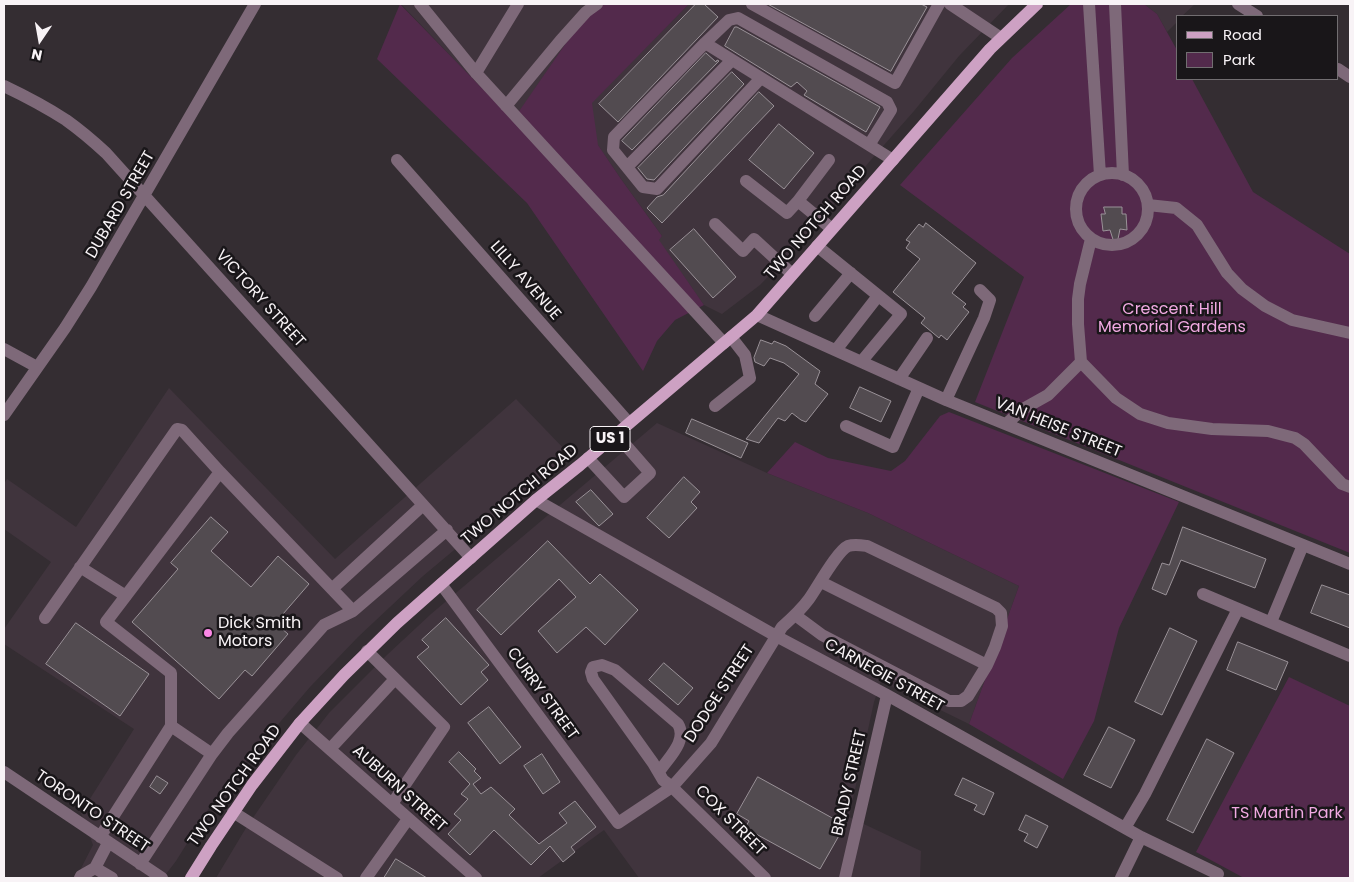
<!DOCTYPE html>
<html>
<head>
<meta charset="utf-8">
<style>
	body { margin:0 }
	#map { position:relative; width:1354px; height:882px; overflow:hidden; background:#342d32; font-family:Poppins,sans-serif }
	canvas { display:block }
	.frame { position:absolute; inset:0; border:5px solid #f8f3f6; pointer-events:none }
	.legend { position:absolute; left:1176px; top:15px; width:162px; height:65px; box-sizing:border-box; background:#191619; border:1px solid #726e71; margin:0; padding:6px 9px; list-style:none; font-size:15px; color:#f8f3f6 }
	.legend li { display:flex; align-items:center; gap:10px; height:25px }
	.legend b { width:25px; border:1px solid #726e71 }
	.north { position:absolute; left:15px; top:15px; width:50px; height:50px; -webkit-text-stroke:4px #191619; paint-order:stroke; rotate:192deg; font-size:14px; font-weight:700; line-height:20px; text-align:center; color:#f8f3f6 }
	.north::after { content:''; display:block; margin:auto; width:18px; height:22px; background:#f8f3f6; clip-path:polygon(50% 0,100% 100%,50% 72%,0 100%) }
</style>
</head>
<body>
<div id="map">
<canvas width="1354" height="882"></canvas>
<div class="frame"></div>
<ul class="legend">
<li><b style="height:6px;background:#cda1c3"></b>Road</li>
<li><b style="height:14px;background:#532a4c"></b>Park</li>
</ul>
<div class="north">N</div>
</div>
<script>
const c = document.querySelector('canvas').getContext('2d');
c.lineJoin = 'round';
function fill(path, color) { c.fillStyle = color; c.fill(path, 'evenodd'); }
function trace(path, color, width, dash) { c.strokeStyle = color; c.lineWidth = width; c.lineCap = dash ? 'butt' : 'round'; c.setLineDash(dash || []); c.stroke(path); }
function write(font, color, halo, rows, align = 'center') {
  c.font = font + ' Poppins,sans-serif'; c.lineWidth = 5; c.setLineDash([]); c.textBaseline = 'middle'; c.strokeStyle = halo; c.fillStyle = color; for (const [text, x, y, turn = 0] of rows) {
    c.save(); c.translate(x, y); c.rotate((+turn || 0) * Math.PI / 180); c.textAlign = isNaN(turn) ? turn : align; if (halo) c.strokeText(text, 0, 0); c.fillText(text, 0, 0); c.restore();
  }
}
const built = new Path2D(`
	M401,4H602L577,27L513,121Z
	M689,4H1009L959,56L914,111L870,161L805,239L760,285L722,314L704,305L658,240L662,236L621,179L578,116Z
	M1144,4H1195L1182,16H1178V21L1167,32L1157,14Z
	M169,388L335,559L516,399L569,454L423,576L358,637L310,687L216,797L176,861L163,878H76L93,845L81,813L134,729L4,644V629L51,562L4,529V484L7,479L76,527Z
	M657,423L767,473L868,513L1019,586L969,724L881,681L874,702L849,817L921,851L920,878H639L604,830L538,878H216L246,828L296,755L329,713L388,654L431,614Z`);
const green = new Path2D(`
	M400,4L513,120L577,27L602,4H689L592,103L598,145L621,179L662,236L659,240L704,305L675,320L657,341L643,371L527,203L377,59Z
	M1071,4H1144L1157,14L1178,52V79H1192L1253,192L1350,254V553L975,402L1024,277L900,185L1012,58Z
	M949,412L1179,502L1119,628L1094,721L1063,779L969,724L1019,586L868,513L767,473L795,442L828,458L891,471L905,461L940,416Z
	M1289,677L1350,706V878H1244L1196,852Z`);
const building = new Path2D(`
	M696,4H704L718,17L618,122L599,104Z
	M768,4H921L927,7L891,71Z
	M735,27H737L880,107L866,132L804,95L807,91L797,82L791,87L725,46Z
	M706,53L716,62L717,60L719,61L632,150L622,141Z
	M732,72L744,84L654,180L647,179L638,168Z
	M759,92L774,106L662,223L647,208L657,197L663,195Z
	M779,124L814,153L784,189L749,160Z
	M1104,207H1122V214H1126L1127,230L1120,229L1116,249L1110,230L1103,231L1101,214H1105Z
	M926,223L976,263L952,293L966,304L963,307L969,312L947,340L941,335L939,338L921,323L925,318L893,292L920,259L906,248L910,242L906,240L919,224L923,227Z
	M694,229L736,277L713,298L670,250Z
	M761,340L772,344L774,341L786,346L820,371L815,384L828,394L806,422L801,420L792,413L785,421L778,418L759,443L746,439L799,374L784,363L770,358L764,366L755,362L754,358Z
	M860,387L891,401L881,422L850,408Z
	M692,419L748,443L741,458L686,433Z
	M684,477L700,492L691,502L697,508L669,538L647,518Z
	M591,490L613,514L599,526L576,502Z
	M211,517L228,532L211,551L251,587L278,556L309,584L283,614L289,619L281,628L288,634L252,676L245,670L219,699L132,622L178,569L171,563Z
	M1183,527L1266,559L1255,588L1181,560L1166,595L1152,589L1162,563L1169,565Z
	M548,541L590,584L600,574L638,610L605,645L586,627L557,653L538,631L576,597L559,579L501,635L477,610Z
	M1322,585L1350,595V628L1311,613Z
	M446,618L489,665L481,672L488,680L461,705L417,657L429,647L422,640Z
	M76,623L149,674L120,716L46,664Z
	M1170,628L1197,641L1162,715L1135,702Z
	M1238,642L1288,662L1276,690L1227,670Z
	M664,663L693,688L678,705L649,680Z
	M489,707L521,747L500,764L468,723Z
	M1109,727L1135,740L1111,788L1084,775Z
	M1207,739L1234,753L1193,833L1167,820Z
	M459,752L476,769L474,771L481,778L473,784L481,794L491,787L515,809L509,815L539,844L567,823L559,813L575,801L596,827L571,847L575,852L563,862L550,846L531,865L494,830L470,855L448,834L461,820L454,814L468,799L461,794L470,784L449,762Z
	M542,754L560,782L543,794L524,766Z
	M157,776L168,783L160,794L150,787Z
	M758,777L845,825L820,869L745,828L749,821L737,814Z
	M963,778L994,793L984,815L974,810L977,805L955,795Z
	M1026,815L1048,826L1037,848L1024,841L1028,834L1019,830Z
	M396,859L427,878H384Z`);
const minor = new Path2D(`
	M420,4L476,73L724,343
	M752,4L895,83L939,4
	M950,4L1001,38
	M1089,4L1100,175
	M1115,4L1123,175
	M1238,4L1257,16
	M705,43L614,137L613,150L643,187L657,189L761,78
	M1338,69L1350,77
	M476,73L518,4
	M4,86C25,96 46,107 66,120C80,130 93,141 106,153L471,558
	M506,106L560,41L586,12L597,4
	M869,145L891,110L887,102L738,18L729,20L705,43C768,82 830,121 893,160
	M397,160L629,423
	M829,160L798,201L832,229
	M627,167L732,60
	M1076 209a36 36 0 1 1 72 0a36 36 0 1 1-72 0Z
	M746,181L787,213L798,201
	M1148,205L1176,208L1197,225L1227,273L1242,289L1265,306L1292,320L1350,333
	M715,224L743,251L754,239L792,274
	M1091,239L1080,284L1078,299V324L1081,362L1116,398L1140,414L1168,423L1212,429L1268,431L1295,438L1304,444L1342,484L1350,487
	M817,246L901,314L861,362
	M757,315L946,400L1350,564
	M815,316L851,273
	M4,349L37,367
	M836,350L878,296
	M899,379L927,338
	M946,400L984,318L990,300L980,290
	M715,406L750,378L745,355L731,337
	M4,415L65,328L91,287L255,4
	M1006,424L1023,409L1048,395L1081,362
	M846,426L893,447L919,388
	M588,458L624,497L650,473L616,434
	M536,500L776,636L887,695L1141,837L1218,874
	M80,567L126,596
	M821,582L987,665
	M441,584L618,823L672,787L711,743L782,627C791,619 801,610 809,599C817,588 837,551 848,546C854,544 860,545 867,546L996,608L1001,613L1002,626L995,647L987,665L968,696L961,701H949L822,635L795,615
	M333,588L423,505
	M1203,594L1350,656
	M45,618L177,429L182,430L220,472
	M1271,622L1303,545
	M367,651L444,727L392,804
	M300,723L476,878
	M330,749L395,679
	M212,754L171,726V673L106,622L220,472L353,611
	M4,772L162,878
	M659,772C668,758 688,741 678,724L615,670L602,665L593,667L591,672L593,679L653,763L663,780L672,787L765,878
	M233,812L337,878
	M1125,828L1145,794L1238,609
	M100,837L171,726
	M108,843L95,868L112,878
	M140,864L212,754L228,733L324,625L353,611L447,530
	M80,878L81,876L95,868
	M366,878L408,819
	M845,878L887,695
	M1121,878L1141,837`);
const major = new Path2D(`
	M191,878L211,846L252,785L300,723L344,675L397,623L536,500L580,465L757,315L990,49L1037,4`);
const markers = [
	[208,633,5,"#fb87e6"]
];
const shields = [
	[610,439,40]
];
const shieldNames = [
	["US 1",610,439]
];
const streetNames = [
	["DUBARD STREET",121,205,-60],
	["TWO NOTCH ROAD",816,223,-49],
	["LILLY AVENUE",525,281,49],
	["VICTORY STREET",260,299,48],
	["VAN HEISE STREET",1058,428,22],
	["TWO NOTCH ROAD",520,495,-40],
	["CARNEGIE STREET",884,676,29],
	["CURRY STREET",542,694,54],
	["DODGE STREET",720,694,-57],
	["BRADY STREET",850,783,-77],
	["TWO NOTCH ROAD",235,786,-54],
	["AUBURN STREET",399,789,42],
	["TORONTO STREET",92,812,34],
	["COX STREET",730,821,45]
];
const parkNames = [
	["Crescent Hill",1172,310],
	["Memorial Gardens",1172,328],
	["TS Martin Park",1287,814]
];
const poiNames = [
	["Dick Smith",218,624],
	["Motors",218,642]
];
fill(built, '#40343d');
fill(green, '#532a4c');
fill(building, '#524b50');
trace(building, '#9a9298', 1);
trace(minor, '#7e6979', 12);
trace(major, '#cda1c3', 12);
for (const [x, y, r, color] of markers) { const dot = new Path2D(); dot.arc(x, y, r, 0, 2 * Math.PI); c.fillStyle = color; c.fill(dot); trace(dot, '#191619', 2); }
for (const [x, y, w] of shields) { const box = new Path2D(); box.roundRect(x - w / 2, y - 12.5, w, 25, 4); c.fillStyle = '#191619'; c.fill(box); trace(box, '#f8f3f6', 1); }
write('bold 15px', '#f8f3f6', null, shieldNames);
write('16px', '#f8f3f6', '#191619', streetNames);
write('16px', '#f1a9e2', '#191619', parkNames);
write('16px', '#f8f3f6', '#191619', poiNames, 'left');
</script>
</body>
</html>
